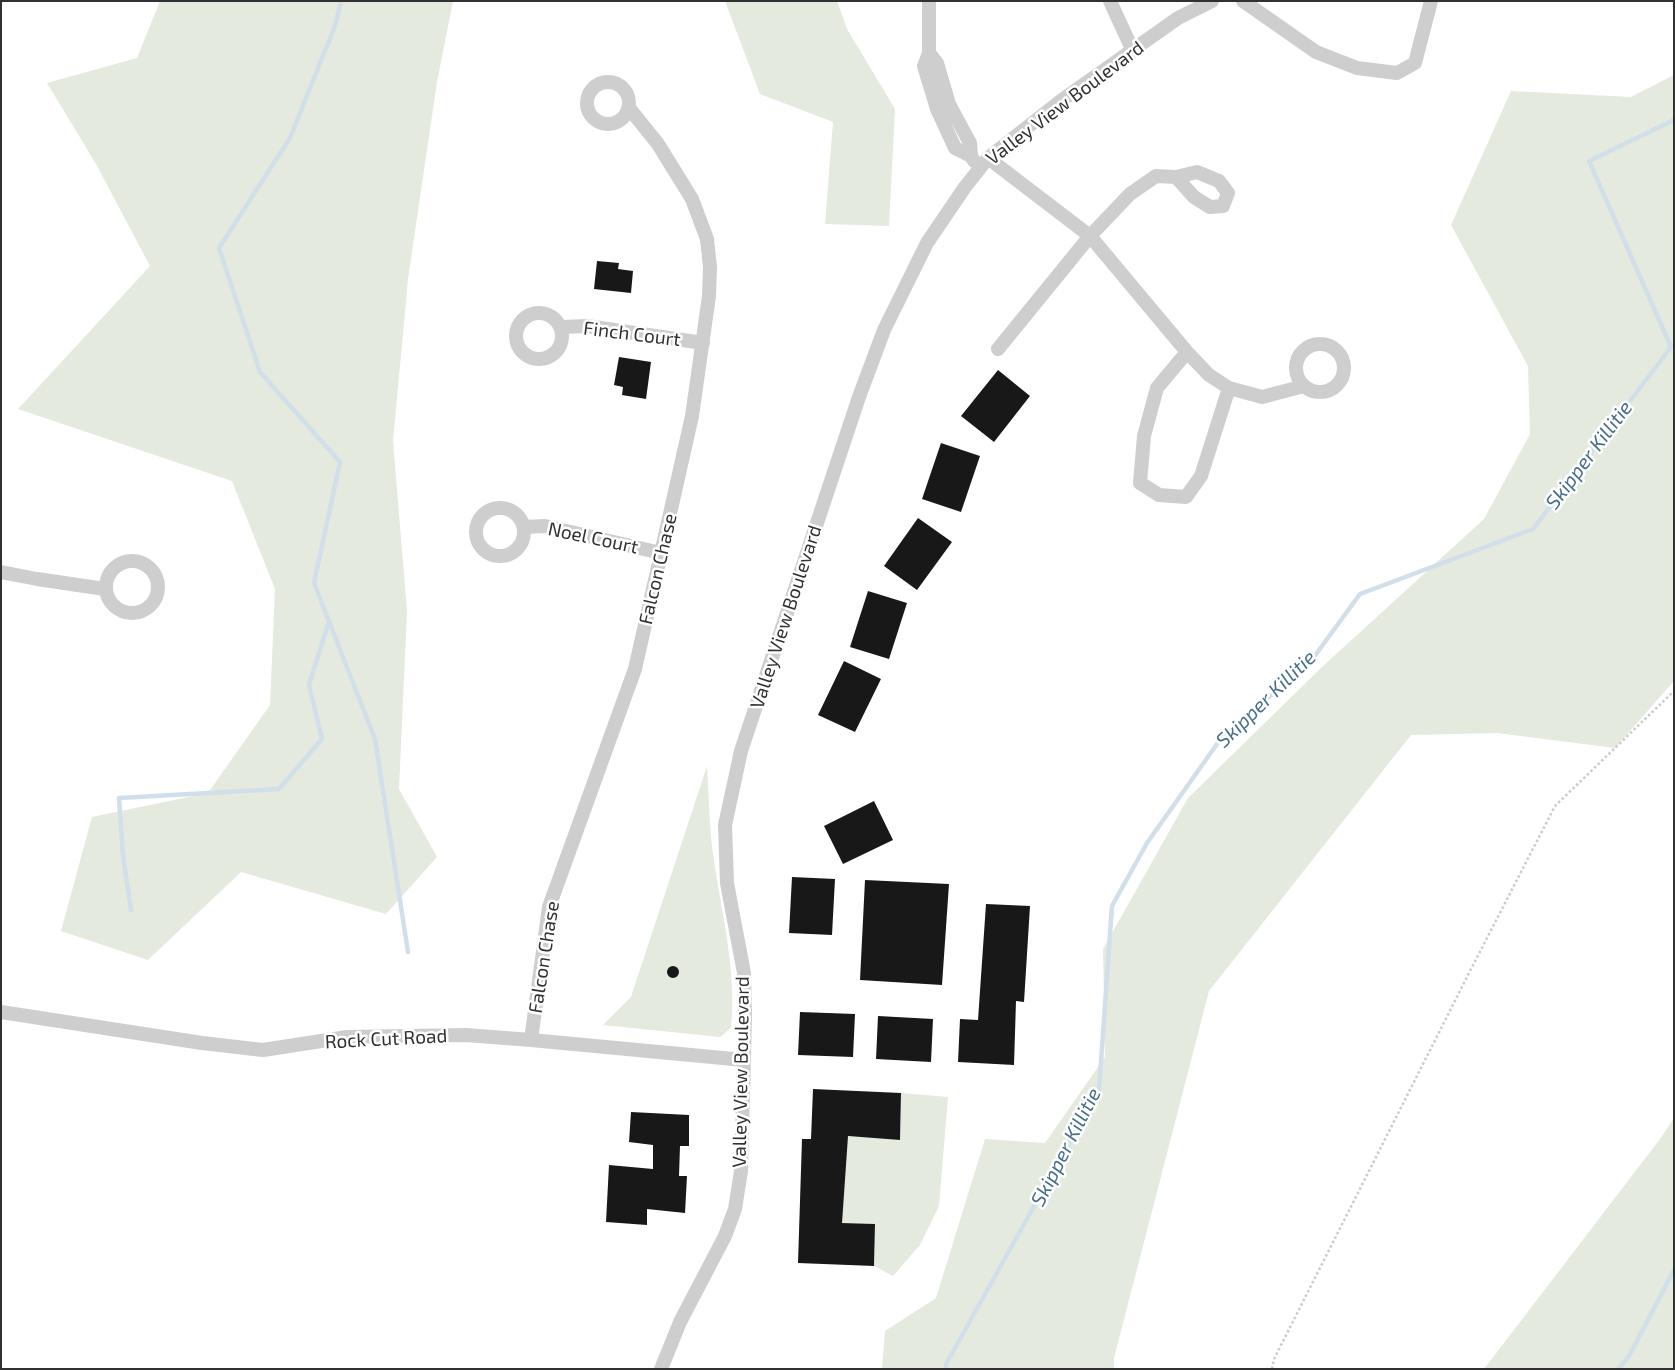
<!DOCTYPE html>
<html>
<head>
<meta charset="utf-8">
<style>
	body { margin:0 }
	#map { position:relative; width:1675px; height:1370px; overflow:hidden; background:#fff; font-family:"Exo 2",sans-serif }
	canvas { display:block }
	.frame { position:absolute; inset:0; border:2px solid #313131; pointer-events:none }
</style>
</head>
<body>
<div id="map">
<canvas width="1675" height="1370"></canvas>
<div class="frame"></div>
</div>
<script>
const c = document.querySelector('canvas').getContext('2d');
c.lineJoin = 'round';
function fill(path, color) { c.fillStyle = color; c.fill(path, 'evenodd'); }
function trace(path, color, width, dash) { c.strokeStyle = color; c.lineWidth = width; c.lineCap = dash ? 'butt' : 'round'; c.setLineDash(dash || []); c.stroke(path); }
function write(font, color, halo, rows, align = 'center') {
  c.font = font + ' "Exo 2",sans-serif'; c.lineWidth = 5; c.setLineDash([]); c.textBaseline = 'middle'; c.strokeStyle = halo; c.fillStyle = color; for (const [text, x, y, turn = 0] of rows) {
    c.save(); c.translate(x, y); c.rotate((+turn || 0) * Math.PI / 180); c.textAlign = isNaN(turn) ? turn : align; if (halo) c.strokeText(text, 0, 0); c.fillText(text, 0, 0); c.restore();
  }
}
const green = new Path2D(`
	M160,1H453L437,82L408,279L393,441L407,611L399,789L437,857L386,914L241,872L148,960L61,931L92,817L208,793L270,705L275,589L232,481L18,409L150,266L96,164L47,83L137,58Z
	M725,1H837L847,29L895,109L889,226L825,224L833,122L760,94Z
	M1674,75V681L1615,748L1497,733L1411,735L1209,991L1114,1358V1369H882L885,1331L936,1298L985,1139L1045,1143L1105,1057L1103,949L1188,798L1322,667L1484,519L1530,434L1528,366L1451,225L1511,91L1631,97Z
	M707,766C709,795 709,825 713,854C721,912 737,969 731,1028L720,1037L603,1025L631,997Z
	M901,1093L948,1097L939,1206L920,1245L893,1276L874,1266L875,1224L829,1222L832,1135L900,1140Z
	M1674,1118V1369H1484L1660,1139Z`);
const stream = new Path2D(`
	M341,1L335,26L290,138L219,248L260,372L340,462L314,583L375,739L408,952
	M131,910L123,856L119,798L279,789L322,739L309,685L329,621
	M946,1369V1364L1099,1090L1112,906L1147,843L1222,737L1311,661L1360,594L1533,529L1671,347L1589,161L1674,120
	M1618,1369L1629,1356L1674,1270`);
const building = new Path2D(`
	M597,261L619,263L618,269L633,271L631,293L594,289Z
	M619,357L651,362L646,399L622,395L623,387L614,385Z
	M998,370L1030,396L994,442L961,416Z
	M941,443L980,456L961,512L922,499Z
	M918,518L952,542L917,590L884,566Z
	M868,591L907,603L889,659L850,647Z
	M844,661L881,679L855,732L818,715Z
	M874,801L893,840L843,864L824,826Z
	M792,877L835,879L832,935L789,933Z
	M865,880L949,884L942,985L860,980Z
	M986,904L1030,906L1024,1002L1016,1001L1014,1065L958,1062L960,1019L978,1020Z
	M667 972a6 6 0 1 1 12 0a6 6 0 1 1-12 0Z
	M800,1012L855,1014L853,1057L798,1055Z
	M878,1016L933,1019L931,1062L876,1059Z
	M813,1089L901,1093L900,1140L848,1136L842,1223L875,1224L874,1266L798,1263L802,1139H811Z
	M631,1112L689,1115V1146H680L679,1176H687L685,1213L647,1209V1225L606,1222L609,1165L653,1169V1145L629,1142Z`);
const path = new Path2D(`
	M1272,1369L1274,1359L1469,973L1555,806L1674,691`);
const street = new Path2D(`
	M929,1V53L924,66L937,109L955,148L971,156
	M1110,1L1133,51
	M1243,1L1316,52L1357,68L1397,73L1415,63L1431,1
	M929,53L937,63L949,104L970,143L971,156L974,161
	M587 103a21 21 0 1 1 42 0a21 21 0 1 1-42 0Z
	M988,158L1090,236L1187,352L1209,375L1229,388L1262,397L1304,386
	M516 336a23 23 0 1 1 46 0a23 23 0 1 1-46 0Z
	M561,327L587,326L703,343
	M1296 368a24 24 0 1 1 48 0a24 24 0 1 1-48 0Z
	M998,349L1090,236L1130,194L1156,176L1176,177L1197,172L1219,181L1228,193L1223,206L1210,207L1194,197L1176,177
	M1187,352L1157,388L1144,436L1140,483L1159,495L1186,497L1201,476L1229,388
	M476 532a24 24 0 1 1 48 0a24 24 0 1 1-48 0Z
	M524,527L545,526L661,553
	M106 587a26 26 0 1 1 52 0a26 26 0 1 1-52 0Z
	M1,572L37,579L105,589
	M1,1012L202,1043L263,1050L347,1037L466,1035L531,1040L744,1060
	M531,1040L549,907L635,669L692,416L709,296L710,267L707,239L692,199L658,144L629,108
	M661,1369L680,1322L725,1236L735,1209L741,1171L745,1017L744,973L727,883L725,825L741,751L859,397L884,330L927,243L965,187L988,158L1062,100L1178,18L1212,1`);
const streetNames = [
	["Valley View Boulevard",1065,103,-37],
	["Finch Court",632,334,7],
	["Noel Court",593,538,12],
	["Falcon Chase",658,569,-77],
	["Valley View Boulevard",786,617,-72],
	["Falcon Chase",544,957,-81],
	["Rock Cut Road",386,1039,-3],
	["Valley View Boulevard",741,1072,-89]
];
const waterNames = [
	["Skipper Killitie",1589,455,-53],
	["Skipper Killitie",1266,699,-44],
	["Skipper Killitie",1066,1147,-63]
];
fill(green, '#e4eade');
trace(stream, '#d0dfea', 4.5);
fill(building, '#181818');
trace(path, '#cbcbcb', 2.5, [2.5, 2.5]);
trace(street, '#cecece', 14);
write('19px', '#313131', '#fff', streetNames);
write('italic 20px', '#466f8d', '#fff', waterNames);
</script>
</body>
</html>
